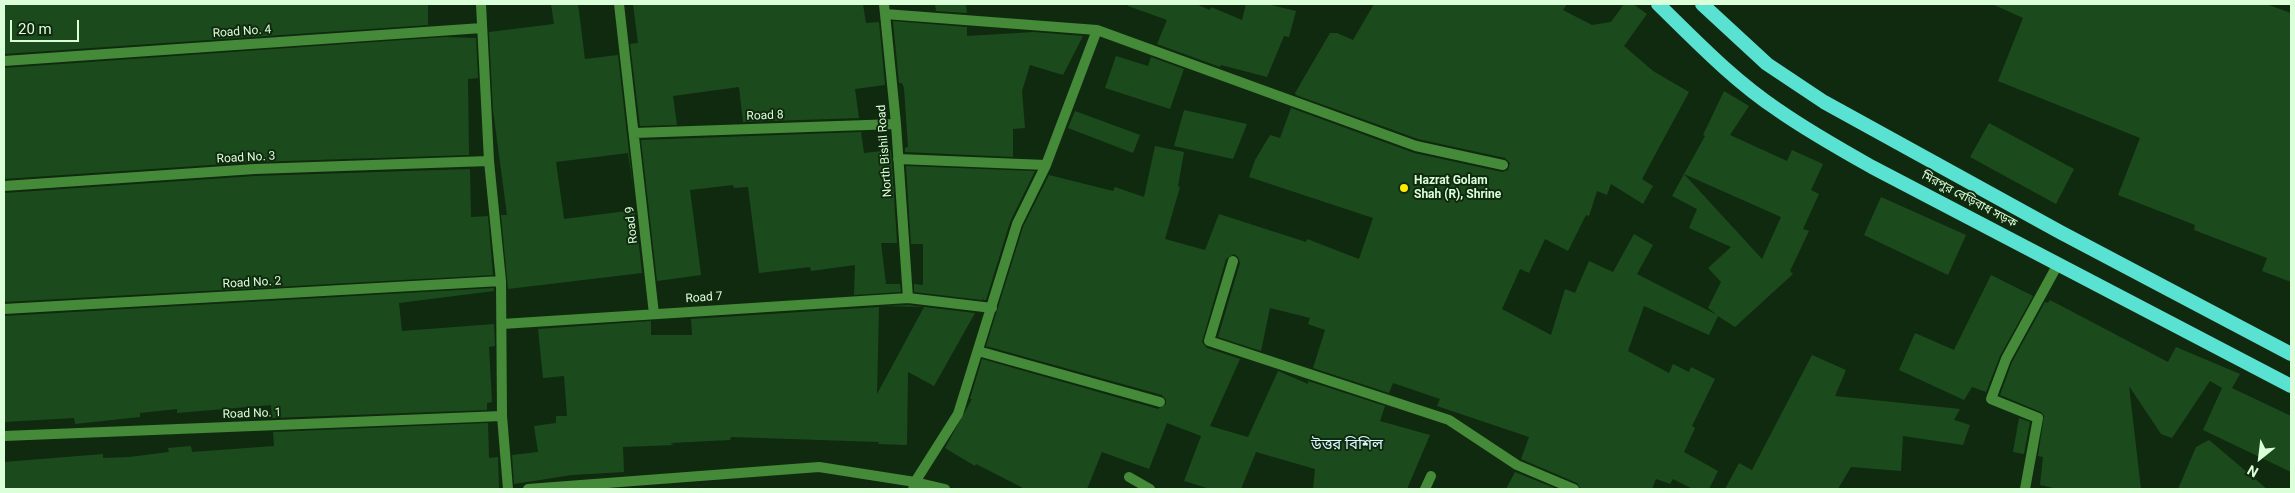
<!DOCTYPE html>
<html>
<head>
<meta charset="utf-8">
<style>
	body { margin:0 }
	#map { position:relative; width:2295px; height:493px; overflow:hidden; background:#102a0f; font-family:Roboto,sans-serif }
	canvas { display:block }
	.frame { position:absolute; inset:0; border:5px solid #dbffd8; pointer-events:none }
	.north { position:absolute; left:2235px; top:433px; width:50px; height:50px; -webkit-text-stroke:4px #102a0f; paint-order:stroke; rotate:209deg; font-size:14px; font-weight:700; line-height:20px; text-align:center; color:#dbffd8 }
	.north::after { content:''; display:block; margin:auto; width:18px; height:22px; background:#dbffd8; clip-path:polygon(50% 0,100% 100%,50% 72%,0 100%) }
	.scale { position:absolute; left:10px; top:20px; width:69px; height:22px; box-sizing:border-box; border:2px solid #dbffd8; border-top:0; padding-left:6px; font-size:15px; line-height:18px; white-space:nowrap; color:#dbffd8; -webkit-text-stroke:4px #102a0f; paint-order:stroke }
</style>
</head>
<body>
<div id="map">
<canvas width="2295" height="493"></canvas>
<div class="frame"></div>
<div class="north">N</div>
<div class="scale">20 m</div>
</div>
<script>
const c = document.querySelector('canvas').getContext('2d');
c.lineJoin = 'round';
function fill(path, color) { c.fillStyle = color; c.fill(path, 'evenodd'); }
function trace(path, color, width, dash) { c.strokeStyle = color; c.lineWidth = width; c.lineCap = dash ? 'butt' : 'round'; c.setLineDash(dash || []); c.stroke(path); }
function write(font, color, halo, rows, align = 'center') {
  c.font = font + ' Roboto,"Noto Sans Bengali",sans-serif'; c.lineWidth = 4; c.setLineDash([]); c.textBaseline = 'middle'; c.strokeStyle = halo; c.fillStyle = color; for (const [text, x, y, turn = 0] of rows) {
    c.save(); c.translate(x, y); c.rotate((+turn || 0) * Math.PI / 180); c.textAlign = isNaN(turn) ? turn : align; if (halo) c.strokeText(text, 0, 0); c.fillText(text, 0, 0); c.restore();
  }
}
const building = new Path2D(`
	M4,4H428V25L4,54Z
	M551,4H578L585,59L618,55L633,188L628,153L556,162L564,219L635,210L642,273L508,289L501,215H507L493,110L489,32L554,24Z
	M633,4H863L866,23L879,22L885,85L855,89L859,118L743,122L739,87L673,96L677,125L640,126L630,44L638,43Z
	M935,4H966L967,13L936,11Z
	M1129,4H1196L1210,10L1211,7L1242,20L1246,4H1267L1296,11L1289,37L1284,36L1267,77L1221,65L1220,67L1157,44L1167,20L1128,6Z
	M1374,4H1567L1563,10L1592,25L1611,22L1624,4H1633L1647,14L1624,46L1653,71L1689,92L1642,179L1653,186L1643,204L1611,184L1607,195L1597,191L1589,216L1586,215L1568,251L1545,239L1529,273L1520,269L1502,309L1551,335L1565,289L1575,293L1589,261L1613,272L1634,234L1653,245L1637,274L1717,315L1708,308L1721,282L1708,268L1731,247L1689,228L1697,209L1672,196L1684,174L1762,259L1781,217L1684,174L1705,136L1703,135L1724,91L1749,106L1730,135L1787,161L1792,150L1823,164L1811,190L1819,194L1803,229L1809,231L1790,271L1793,274L1735,327L1718,316L1709,335L1644,306L1628,351L1669,373L1673,364L1689,372L1691,367L1715,379L1692,426L1695,428L1684,452L1718,471L1709,489H1693L1673,479L1670,484L1656,479L1652,489H1581L1577,483L1521,459L1529,437L1437,406L1440,399L1393,383L1389,393L1313,368L1325,330L1308,324L1310,318L1270,308L1261,351L1218,337L1240,263L1238,257L1234,254L1226,259L1202,342L1207,348L1240,359L1210,426L1248,437L1278,371L1308,384V381L1385,406L1380,421L1430,435L1407,489H1313L1315,469L1256,452L1241,489H1210L1184,481L1201,436L1167,423L1149,469L1102,452L1087,489H1025L976,464L975,466L945,448L972,399H970L982,359L1158,409L1166,404V400L1162,395L986,346L1023,227L1049,175L1113,191L1115,187L1144,197L1155,146L1184,152L1178,186L1180,187L1165,239L1205,250L1219,214L1306,242L1307,239L1359,259L1373,218L1249,177L1255,160L1270,135L1280,138L1291,108L1414,153L1502,172L1508,170L1510,163L1505,158L1418,139L1296,95L1295,93L1330,33H1337L1353,40Z
	M1992,4H2266L2291,13V282L2262,271L2267,258L2194,230L2195,225L2118,195L2140,138L1998,81L2023,18Z
	M893,21L967,27V36L1034,32L1083,36L1063,75L1030,65L1022,91L1025,128L1013,129V157L905,152V148L908,147L904,88L902,83H899Z
	M445,37L476,38L478,78L468,79L469,155L255,162L4,179V68Z
	M1116,56L1148,66L1151,57L1184,69L1170,109L1105,88Z
	M1184,110L1247,124L1233,159L1174,146Z
	M1075,111L1140,135L1133,153L1068,128Z
	M1989,123L2074,169L2056,204L1970,157Z
	M861,132L864,153L891,150L897,243H881L886,284H900L901,292L854,295L855,265L811,271L810,267L759,273L748,187L734,188L733,185L690,190L701,275L657,281L641,140Z
	M906,166L1035,171L1010,222L986,300H983L984,297L982,300L914,292V284L923,285V244H911Z
	M470,169L471,217L488,216L493,275L4,302V193L255,176Z
	M1881,197L1966,235L1948,275L1864,235Z
	M1991,275L2033,296L2000,356L1986,392L1972,387L1964,400L1899,370L1915,333L1954,350Z
	M494,288V291L399,303L402,331L494,324L495,346L489,347L492,402L487,403V410L272,418L271,405L177,413V409L140,413V417L75,424L74,418L4,422V316Z
	M2050,300L2168,362L2176,347L2240,374L2232,388L2291,416V472L2203,430L2222,388L2210,381L2172,438L2161,434L2129,386L2141,489H2058L2040,485L2043,457L2038,456L2044,416L2041,412L2000,395L2012,362L2045,302L2048,303Z
	M908,305L975,313L934,386L908,372L907,445L878,444L879,442L731,437L730,440L670,443L674,445L623,447L624,472L572,475L514,484L512,455L538,452L534,426L556,423V416H567L564,376L543,378L538,329L651,321V335H692L691,319L879,307L877,394L924,307L884,306Z
	M1812,355L1846,370L1835,396L1960,409L1954,420L1970,425L1963,445L1903,436L1901,471L1851,467L1838,489H1725L1739,463L1752,470Z
	M2019,418L2030,422L2024,454L2013,452Z
	M488,423L489,458L498,457L499,489H4V462L103,454V458L129,457L169,452L168,448L191,446L192,452L274,446L273,432Z
	M2209,440L2267,489H2178L2196,447Z
	M1515,472L1557,489H1506Z`);
const minor = new Path2D(`
	M481,4L489,161L501,281L502,416L508,489
	M619,4L654,314
	M884,4L896,124L908,298
	M885,14L1097,30L1416,146L1503,165
	M4,61L482,28
	M634,133L896,124
	M898,159L1046,165
	M4,186L255,169L489,161
	M1233,261L1209,341L1449,420L1517,465L1574,489
	M4,309L501,281
	M502,324L908,298L992,308
	M978,351L1160,402
	M4,436L502,416
	M1129,477L1150,489
	M528,489L819,467L915,482L945,489
	M913,489L915,482L958,414L1017,224L1046,165L1097,30
	M1425,489L1431,476
	M2025,489L2038,418L1991,399L2006,359L2058,264`);
const trunk = new Path2D(`
	M1658,4C1696,41 1733,80 1778,110C1808,131 1840,149 1872,167L2291,386
	M1702,4L1767,64L1824,102L2060,232L2291,354`);
const markers = [
	[1404,188,5,"#ffea04"]
];
const streetNames = [
	["Road No. 4",242,32,-4],
	["Road 8",765,116,-2],
	["North Bishil Road",885,151,-94],
	["Road No. 3",246,158,-3],
	["মিরপুর বেড়িবাধ সড়ক",1969,200,28],
	["Road 9",632,225,-96],
	["Road No. 2",252,283,-3],
	["Road 7",704,298,-4],
	["Road No. 1",252,414,-2]
];
const poiNames = [
	["Hazrat Golam",1414,181],
	["Shah (R), Shrine",1414,195]
];
const quarterNames = [
	["উত্তর বিশিল",1347,445]
];
fill(building, '#1b4b1c');
trace(minor, '#448a39', 10);
trace(trunk, '#59e2d2', 14);
for (const [x, y, r, color] of markers) { const dot = new Path2D(); dot.arc(x, y, r, 0, 2 * Math.PI); c.fillStyle = color; c.fill(dot); trace(dot, '#102a0f', 2); }
write('12px', '#dbffd8', '#102a0f', streetNames);
write('bold 12px', '#dbffd8', '#102a0f', poiNames, 'left');
write('15px', '#daf8ff', '#102a0f', quarterNames);
</script>
</body>
</html>
